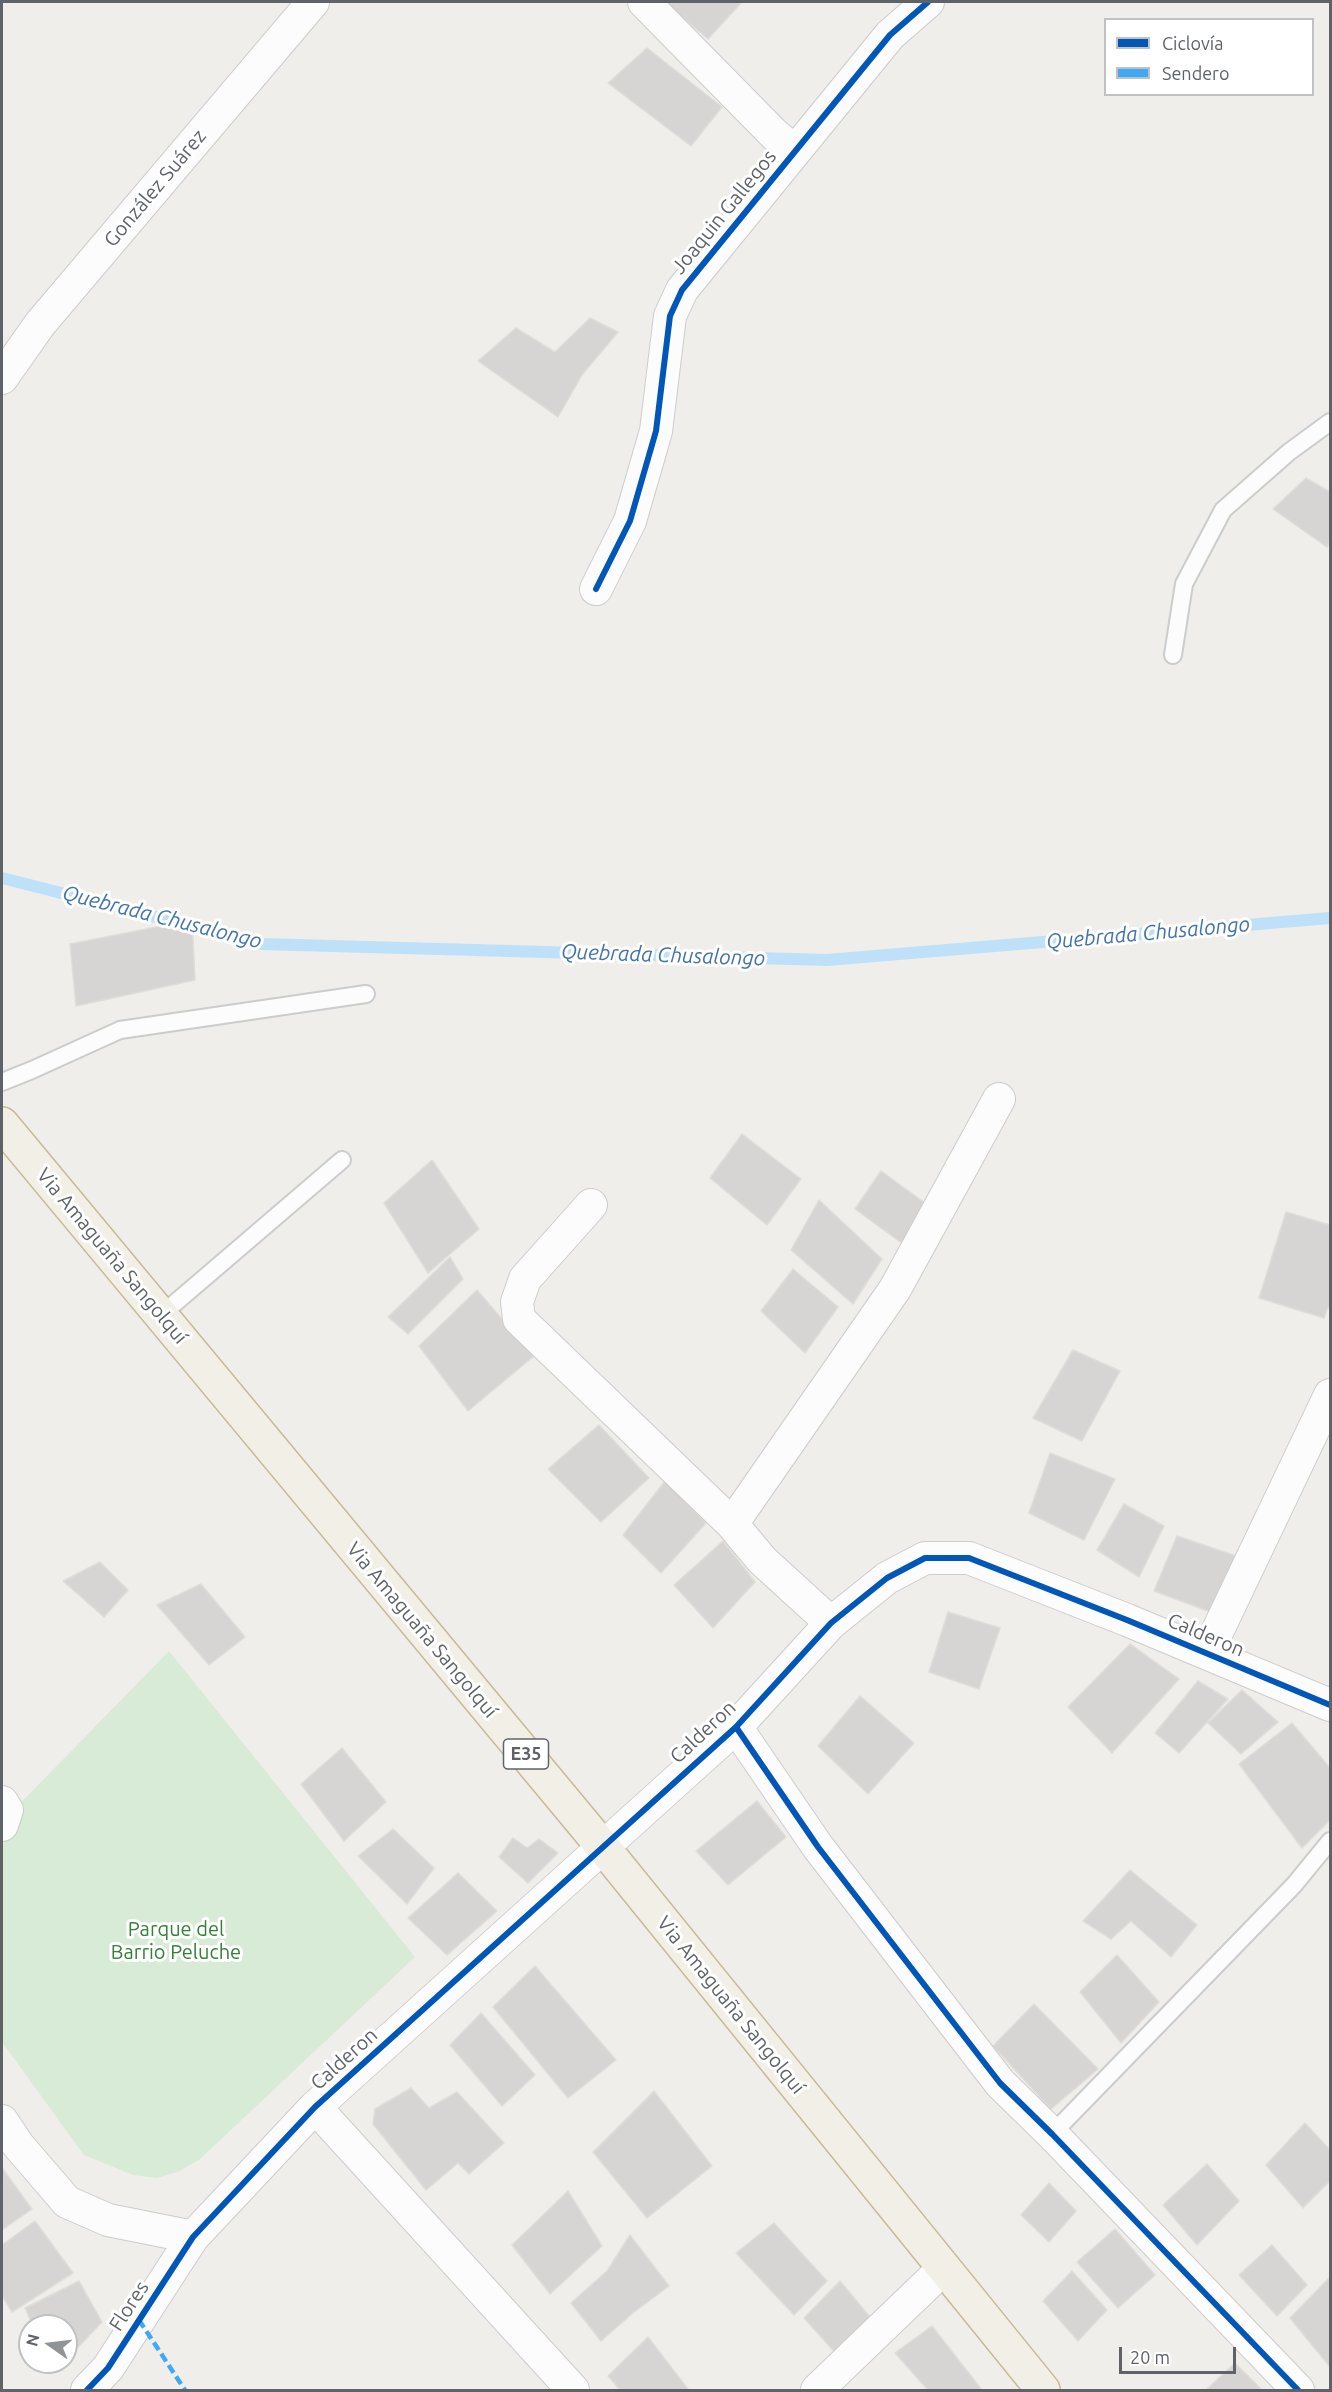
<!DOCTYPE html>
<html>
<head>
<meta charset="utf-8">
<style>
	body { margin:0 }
	#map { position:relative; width:1332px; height:2392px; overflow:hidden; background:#efeeea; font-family:Ubuntu,sans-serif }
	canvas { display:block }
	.frame { position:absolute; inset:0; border:3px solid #5f6368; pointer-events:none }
	.legend { position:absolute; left:1104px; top:18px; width:210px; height:78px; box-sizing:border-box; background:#fff; border:2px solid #bfc1c3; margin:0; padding:8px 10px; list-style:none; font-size:18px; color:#5f6368 }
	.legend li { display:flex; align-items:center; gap:12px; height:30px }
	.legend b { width:30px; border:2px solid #bfc1c3 }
	.north { position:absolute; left:18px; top:2314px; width:60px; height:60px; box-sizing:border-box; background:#fff; border:2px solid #bfc1c3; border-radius:50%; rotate:284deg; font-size:16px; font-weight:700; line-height:24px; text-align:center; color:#5f6368 }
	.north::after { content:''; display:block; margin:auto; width:21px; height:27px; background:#919496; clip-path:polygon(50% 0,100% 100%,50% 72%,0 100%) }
	.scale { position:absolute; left:1119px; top:2347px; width:117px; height:27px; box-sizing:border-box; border:3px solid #5f6368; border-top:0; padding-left:8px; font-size:18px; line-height:21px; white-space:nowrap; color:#5f6368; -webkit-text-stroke:4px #fff; paint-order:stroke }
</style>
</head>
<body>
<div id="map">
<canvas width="1332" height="2392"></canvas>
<div class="frame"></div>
<ul class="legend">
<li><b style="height:8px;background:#0057b8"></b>Ciclovía</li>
<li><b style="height:8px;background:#3fa9f5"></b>Sendero</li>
</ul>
<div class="north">N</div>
<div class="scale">20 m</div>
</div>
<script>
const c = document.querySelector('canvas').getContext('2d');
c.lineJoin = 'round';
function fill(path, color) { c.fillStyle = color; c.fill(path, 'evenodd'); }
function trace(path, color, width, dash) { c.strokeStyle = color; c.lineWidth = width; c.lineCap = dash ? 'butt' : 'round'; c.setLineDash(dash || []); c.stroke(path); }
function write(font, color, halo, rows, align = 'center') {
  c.font = font + ' Ubuntu,sans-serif'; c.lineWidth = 6; c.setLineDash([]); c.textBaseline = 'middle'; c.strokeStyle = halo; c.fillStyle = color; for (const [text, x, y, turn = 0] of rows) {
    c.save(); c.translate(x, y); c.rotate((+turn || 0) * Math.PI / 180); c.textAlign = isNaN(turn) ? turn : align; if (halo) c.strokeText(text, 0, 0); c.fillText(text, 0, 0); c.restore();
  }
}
const green = new Path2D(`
	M169,1651L415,1957L200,2159L180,2171L157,2178L133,2175L84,2155L2,2042V1822Z`);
const stream = new Path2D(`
	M2,878L262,944L827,960L1330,918`);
const building = new Path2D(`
	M664,2H742L708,39Z
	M647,48L722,107L691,146L608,83Z
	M590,318L618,332L582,375L558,417L478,361L516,328L555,352Z
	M1306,478L1330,492V542L1327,547L1273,509Z
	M192,920L195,980L76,1006L70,944Z
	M742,1134L801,1179L767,1225L710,1178Z
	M432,1160L479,1229L428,1273L384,1203Z
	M881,1171L925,1203L903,1244L855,1209Z
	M819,1200L882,1259L853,1304L791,1250Z
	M1286,1212L1330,1225V1308L1328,1307L1324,1318L1259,1298Z
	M450,1257L463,1279L408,1334L388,1317Z
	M793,1269L838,1307L805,1353L761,1311Z
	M477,1290L534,1356L468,1411L419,1346Z
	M1073,1350L1120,1371L1082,1441L1033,1418Z
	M599,1425L649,1478L601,1522L548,1469Z
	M1050,1453L1115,1479L1084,1540L1029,1513Z
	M665,1481L706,1523L661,1573L623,1535Z
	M1124,1504L1164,1526L1139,1577L1097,1550Z
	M1177,1536L1239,1557L1219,1615L1154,1591Z
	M723,1541L755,1582L713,1628L674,1585Z
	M100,1562L128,1590L104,1617L63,1581Z
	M201,1584L245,1637L209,1665L157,1605Z
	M948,1612L1000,1628L979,1689L929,1672Z
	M1130,1644L1179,1679L1112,1753L1068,1707Z
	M1198,1681L1228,1699L1179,1753L1155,1733Z
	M1242,1690L1278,1722L1241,1754L1208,1723Z
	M860,1696L914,1743L868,1794L818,1746Z
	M1292,1723L1330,1768V1820L1302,1848L1239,1764Z
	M342,1748L386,1802L344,1841L301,1784Z
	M757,1801L786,1837L728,1885L696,1851Z
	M393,1829L434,1868L407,1904L358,1856Z
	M513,1838L527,1848L539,1839L558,1853L528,1883L499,1857Z
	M1130,1870L1197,1925L1171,1957L1131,1921L1111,1939L1083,1921Z
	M458,1873L497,1911L447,1955L408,1918Z
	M1117,1955L1159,2002L1121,2043L1080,1992Z
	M535,1966L616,2060L568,2098L493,2007Z
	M1034,2004L1098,2069L1051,2109L993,2046Z
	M481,2013L535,2075L502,2106L450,2045Z
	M411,2088L429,2108L457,2092L504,2143L469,2174L458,2163L426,2190L373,2124L375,2109Z
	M654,2091L712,2166L647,2218L593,2152Z
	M1305,2123L1330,2150V2181L1303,2208L1266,2165Z
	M1207,2164L1239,2201L1197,2245L1163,2205Z
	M2,2168L32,2209L2,2230Z
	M1049,2183L1076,2211L1049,2242L1021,2215Z
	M568,2191L602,2246L550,2294L512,2245Z
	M35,2221L73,2273L12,2312L2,2296V2245Z
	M774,2223L827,2281L794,2315L736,2253Z
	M1115,2229L1155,2275L1118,2308L1077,2262Z
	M630,2235L669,2286L634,2312L601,2341L571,2303L607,2271Z
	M1272,2245L1307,2285L1277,2316L1239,2275Z
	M1072,2271L1107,2310L1078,2341L1043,2301Z
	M1330,2277V2367L1290,2318Z
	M79,2281L102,2322L66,2360V2326H33L25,2308Z
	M840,2281L875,2323L840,2358L804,2318Z
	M932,2326L982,2390H928L895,2353Z
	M648,2337L688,2389L687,2390H620L608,2376Z
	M51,2362H64L56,2371Z
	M1235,2363L1262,2390H1206Z`);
const service = new Path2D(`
	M1173,655L1184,584L1223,510L1289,452L1330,422
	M2,1082L32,1070L120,1030L366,994
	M161,1315L342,1160
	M1052,2134L1294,1885L1330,1841`);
const minor = new Path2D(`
	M644,2L775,135L795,151
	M2,378L40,324L313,2
	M596,589L630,521L656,431L670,316L682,290L890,35L928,2
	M591,1205L525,1279L517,1302L519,1319L732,1524
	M831,1623L762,1560L732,1524L895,1289L999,1099
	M1207,1653L1330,1395
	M736,1727L818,1847L1000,2083L1052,2134L1298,2390
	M2,1802L7,1810L2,1825
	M315,2107L573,2390
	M2,2121L18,2145L67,2202L108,2220L193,2237
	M87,2390L108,2368L193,2237L315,2107L736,1727L831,1623L887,1578L925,1558H969L1127,1620L1330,1705
	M817,2390L944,2268`);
const trunk = new Path2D(`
	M2,1124L602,1846L1043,2390`);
const quiet = new Path2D(`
	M139,2320L185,2390`);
const cycleway = new Path2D(`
	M596,589L630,521L656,431L670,316L682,290L890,35L928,2
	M736,1727L818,1847L1000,2083L1052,2134L1298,2390
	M87,2390L108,2368L193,2237L315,2107L736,1727L831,1623L887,1578L925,1558H969L1127,1620L1330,1705`);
const shields = [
	[526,1754,45]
];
const shieldNames = [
	["E35",526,1754]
];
const streetNames = [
	["González Suárez",155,188,-50],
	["Joaquin Gallegos",724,212,-51],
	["Via Amaguaña Sangolquí",112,1256,50],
	["Via Amaguaña Sangolquí",422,1630,50],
	["Calderon",1206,1635,23],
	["Calderon",703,1732,-43],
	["Via Amaguaña Sangolquí",731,2005,51],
	["Calderon",344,2059,-42],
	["Flores",129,2306,-57]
];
const parkNames = [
	["Parque del",176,1929],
	["Barrio Peluche",176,1952]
];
const waterNames = [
	["Quebrada Chusalongo",162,917,14],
	["Quebrada Chusalongo",1148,933,-5],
	["Quebrada Chusalongo",663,955,2]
];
fill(green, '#d8ebd6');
trace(stream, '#bfe0f9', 12);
fill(building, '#d6d5d3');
trace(building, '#deddd9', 1.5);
trace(service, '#cbcccc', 20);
trace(minor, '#cbcccc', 34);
trace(trunk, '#c8b996', 36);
trace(service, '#fdfcfc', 16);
trace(minor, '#fdfcfc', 32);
trace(trunk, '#f2f0e6', 33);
trace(quiet, '#3fa9f5', 4.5, [9, 4.5]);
trace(cycleway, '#0057b8', 6);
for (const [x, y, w] of shields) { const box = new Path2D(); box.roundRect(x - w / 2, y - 15, w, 30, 4.5); c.fillStyle = '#fff'; c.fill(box); trace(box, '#5f6368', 1.5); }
write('bold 18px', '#5f6368', null, shieldNames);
write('20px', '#5f6368', '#fff', streetNames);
write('20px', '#348238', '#fff', parkNames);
write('italic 21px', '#4174aa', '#fff', waterNames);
</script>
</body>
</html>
